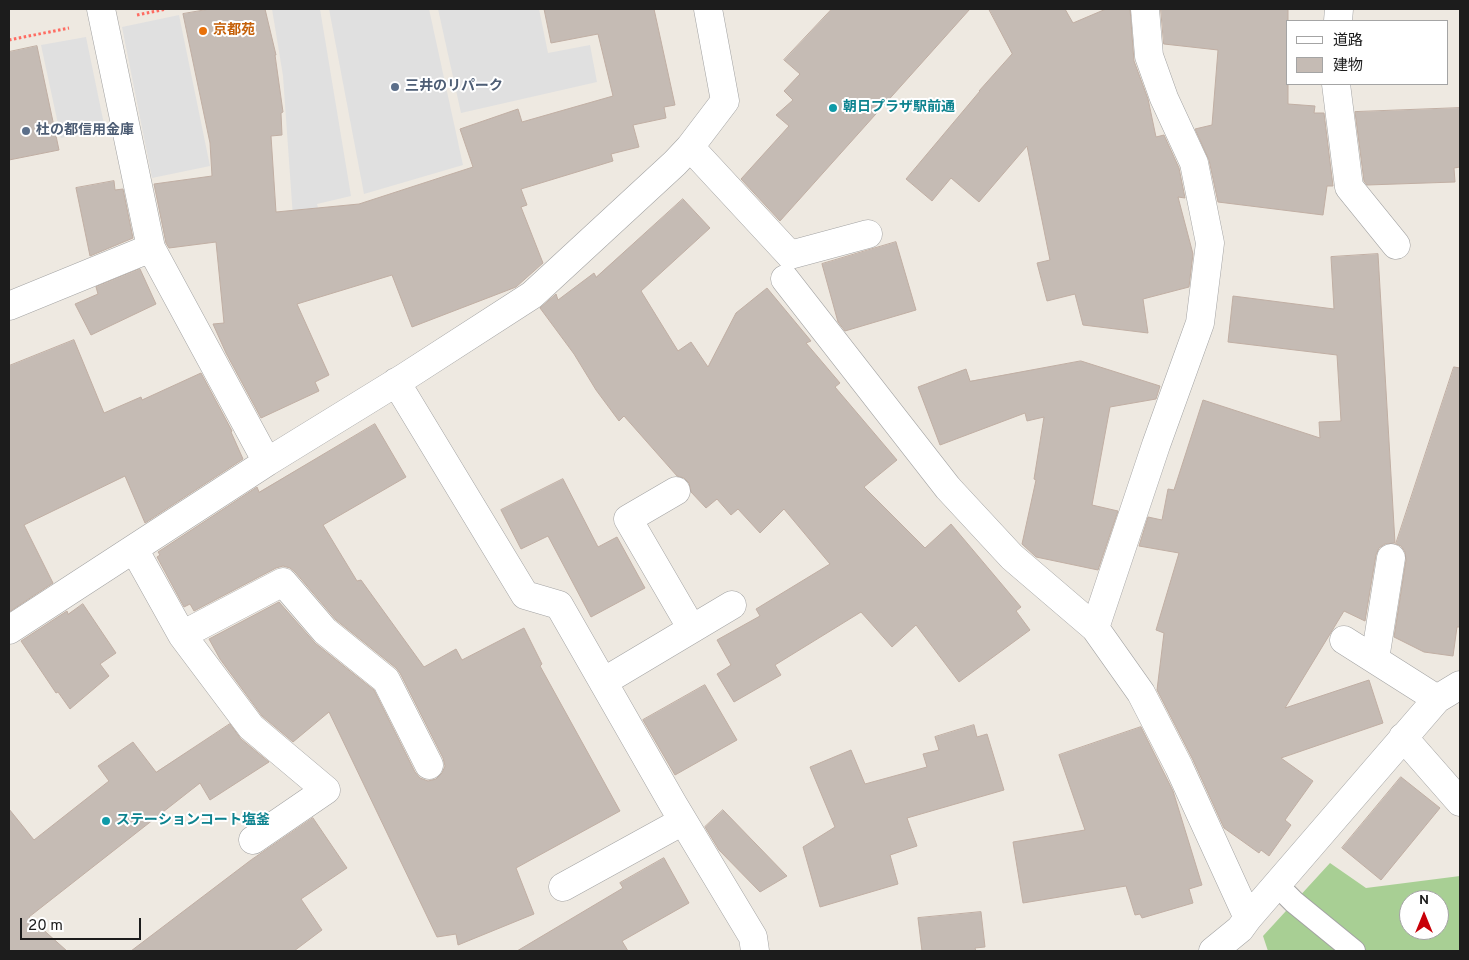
<!DOCTYPE html>
<html>
<head>
<meta charset="utf-8">
<style>
	body { margin:0 }
	#map { position:relative; width:1469px; height:960px; overflow:hidden; background:#eee9e1; font-family:Overpass,"Noto Sans JP",sans-serif }
	canvas { display:block }
	.frame { position:absolute; inset:0; border:10px solid #1c1c1c; pointer-events:none }
	.legend { position:absolute; left:1286px; top:20px; width:162px; height:65px; box-sizing:border-box; background:#fff; border:1px solid #a4a4a4; margin:0; padding:6px 9px; list-style:none; font-size:15px; color:#1c1c1c }
	.legend li { display:flex; align-items:center; gap:10px; height:25px }
	.legend b { width:25px; border:1px solid #a4a4a4 }
	.north { position:absolute; left:1399px; top:890px; width:50px; height:50px; box-sizing:border-box; background:#fff; border:1px solid #a4a4a4; border-radius:50%; rotate:0deg; font-size:14px; font-weight:700; line-height:20px; text-align:center; color:#1c1c1c }
	.north::after { content:''; display:block; margin:auto; width:18px; height:22px; background:#c80008; clip-path:polygon(50% 0,100% 100%,50% 72%,0 100%) }
	.scale { position:absolute; left:20px; top:918px; width:121px; height:22px; box-sizing:border-box; border:2px solid #1c1c1c; border-top:0; padding-left:6px; font-size:15px; line-height:18px; white-space:nowrap; color:#1c1c1c; -webkit-text-stroke:4px #fff; paint-order:stroke }
</style>
</head>
<body>
<div id="map">
<canvas width="1469" height="960"></canvas>
<div class="frame"></div>
<ul class="legend">
<li><b style="height:6px;background:#fff"></b>道路</li>
<li><b style="height:14px;background:#c5bbb4"></b>建物</li>
</ul>
<div class="north">N</div>
<div class="scale">20 m</div>
</div>
<script>
const c = document.querySelector('canvas').getContext('2d');
c.lineJoin = 'round';
function fill(path, color) { c.fillStyle = color; c.fill(path, 'evenodd'); }
function trace(path, color, width, dash) { c.strokeStyle = color; c.lineWidth = width; c.lineCap = dash ? 'butt' : 'round'; c.setLineDash(dash || []); c.stroke(path); }
function write(font, color, halo, rows, align = 'center') {
  c.font = font + ' Overpass,"Noto Sans JP",sans-serif'; c.lineWidth = 4; c.setLineDash([]); c.textBaseline = 'middle'; c.strokeStyle = halo; c.fillStyle = color; for (const [text, x, y, turn = 0] of rows) {
    c.save(); c.translate(x, y); c.rotate((+turn || 0) * Math.PI / 180); c.textAlign = isNaN(turn) ? turn : align; if (halo) c.strokeText(text, 0, 0); c.fillText(text, 0, 0); c.restore();
  }
}
const forest = new Path2D(`
	M1330,863L1366,888L1460,876V951H1268L1263,936ZM1409,900H1439V930H1409Z`);
const parking = new Path2D(`
	M272,9H320L351,196L317,204L327,240L295,246L283,76Z
	M329,9H429L463,165L364,194Z
	M438,9H539L548,53L590,45L597,82L461,113Z
	M179,15L210,166L152,178L122,27Z
	M86,37L105,129L61,138L41,45Z`);
const building = new Path2D(`
	M210,9H265L276,55H275L283,112L281,113L282,135L271,136L276,212L359,204L473,167L460,129L518,109L522,122L613,96L598,34L551,43L544,9H654L675,105L664,107L666,118L633,125L639,147L611,154L613,161L521,189L527,205L521,207L543,263L516,287L412,327L392,275L297,304L329,375L315,382L319,391L261,418L226,353L213,324L224,323L216,242L169,248L166,243L154,184L212,176L210,143L183,14Z
	M832,9H970L780,221L741,179L789,126L776,115L793,100L784,91L800,74L784,60Z
	M989,9H1065L1073,23L1106,9H1130L1134,61L1148,99L1156,137L1164,135L1179,168L1185,198L1178,197L1193,254L1189,287L1143,299L1148,333L1083,325L1075,294L1047,301L1037,263L1050,260L1027,146L979,202L951,178L932,201L906,179L980,91H979L1012,54Z
	M1161,9H1288V104L1315,106L1314,113H1324L1333,186H1327L1323,215L1218,202L1209,160L1195,129L1212,125L1218,50L1164,44Z
	M37,46L59,150L9,160V52Z
	M1460,108V167L1454,168L1455,182L1367,185L1364,181L1355,112Z
	M114,181L115,190L123,189L133,238L90,256L76,188Z
	M683,199L710,228L641,291L678,351L691,342L708,367L736,313L767,288L811,341L806,343L840,383L835,387L897,460L864,487L925,548L951,524L1021,607L1016,611L1030,630L959,682L916,625L892,647L861,612L775,665L781,675L734,702L717,674L731,665L717,640L760,616L756,609L830,564L784,509L760,533L738,509L731,515L717,499L706,508L691,492L689,483L684,478L677,476L624,416L619,421L596,390L574,354L540,308L556,294L558,300L594,273L596,277Z
	M896,242L916,310L845,331L838,322L822,264Z
	M1378,254L1395,543L1385,544L1379,548L1376,555L1365,621L1344,611L1285,708L1369,680L1383,723L1281,758L1313,781L1285,820L1291,825L1269,856L1261,850L1259,853L1224,828L1193,760L1157,690L1164,633L1156,630L1179,553L1139,546L1148,517L1162,520L1168,489L1174,490L1203,400L1320,438L1319,422L1341,421L1337,355L1228,342L1233,296L1334,309L1331,257Z
	M140,269L156,304L91,335L75,304L98,294L96,287Z
	M74,340L104,413L141,397L142,400L201,373L232,431L231,432L243,459L145,523L125,476L24,525L53,583L9,612V366Z
	M1081,361L1160,386L1156,399L1110,407L1092,505L1118,511L1098,570L1036,557L1022,544L1036,480L1034,479L1044,417L1027,421L1025,413L940,445L918,387L966,369L970,381Z
	M1454,367L1460,368V627H1457L1453,656L1424,652L1394,637L1406,560L1405,552L1401,546L1396,544Z
	M375,424L406,477L323,525L357,581L361,580L424,667L456,649L462,660L524,628L542,664L540,666L620,811L516,868L534,914L458,945L456,934L437,937L329,712L293,742L262,716L220,659L209,639L279,602L315,643L374,690L415,772L420,778L428,781L436,779L442,773L445,766L443,758L400,673L396,668L336,620L295,572L290,568L283,566L276,568L194,611L190,604L184,607L157,557L160,555L158,552L257,487L259,492Z
	M563,479L598,547L617,537L645,588L591,617L548,536L521,549L501,510Z
	M83,604L116,653L100,664L109,676L70,709L58,692L56,693L21,641L67,611L68,614Z
	M705,685L737,740L675,775L643,720Z
	M230,724L241,739L269,762L210,800L200,783L29,917L67,951H9V809L34,840L109,781L98,766L133,742L156,772Z
	M974,725L977,737L987,734L1004,790L907,818L917,846L890,855L898,884L820,907L803,847L835,827L810,767L851,750L865,784L927,767L923,754L939,750L935,737Z
	M1141,727L1173,791L1202,885L1189,889L1193,903L1142,918L1140,914L1135,915L1126,886L1023,903L1013,842L1085,830L1059,755Z
	M1401,777L1440,808L1381,880L1342,848Z
	M723,810L787,876L760,892L719,850L705,827Z
	M313,818L347,868L301,899L322,930L294,951H131L251,860Z
	M664,858L689,903L622,941L628,951H517L623,888L620,883Z
	M981,912L985,947L975,948L976,951H922L918,918Z`);
const path = new Path2D(`
	M137,15L166,9
	M9,40L69,28`);
const service = new Path2D(`
	M1277,885L1294,902L1354,951`);
const minor = new Path2D(`
	M101,9L151,248L267,462
	M1338,21L1339,9
	M1336,84L1349,187L1396,245
	M690,147L790,255L868,234
	M785,279L948,488L1012,557L1095,628L1141,693L1179,767L1248,918
	M9,306L151,248
	M396,382L525,595L559,605L673,804L753,937L755,951
	M676,491L628,519L692,629
	M134,549L182,635L251,727L326,790L253,840
	M1095,628L1156,445L1200,323L1210,243L1194,163L1164,98L1149,56L1145,9
	M9,630L267,462L405,377L532,295L675,163L690,147L725,101L708,9
	M182,635L283,582L325,631L386,680L429,765
	M1344,640L1437,699
	M1375,659L1391,558
	M603,682L732,605
	M1403,737L1460,802
	M563,887L683,821
	M1213,951L1240,929L1248,918L1437,699L1460,685`);
const markers = [
	[203,31,5,"#e8710a"],
	[395,87,5,"#5c6f8a"],
	[833,108,5,"#0f9aa8"],
	[26,131,5,"#5c6f8a"],
	[106,821,5,"#0f9aa8"]
];
const foodNames = [
	["京都苑",213,31]
];
const serviceNames = [
	["三井のリパーク",405,87],
	["杜の都信用金庫",36,131]
];
const cultureNames = [
	["朝日プラザ駅前通",843,108],
	["ステーションコート塩釜",116,821]
];
fill(forest, '#a8cf94');
fill(parking, '#e0e0e0');
fill(building, '#c5bbb4');
trace(building, '#c0aea3', 1);
trace(service, '#a3a3a3', 24);
trace(minor, '#a3a3a3', 29);
trace(path, '#fe6c62', 3, [2.5, 2.5]);
trace(service, '#fff', 22);
trace(minor, '#fff', 28);
for (const [x, y, r, color] of markers) { const dot = new Path2D(); dot.arc(x, y, r, 0, 2 * Math.PI); c.fillStyle = color; c.fill(dot); trace(dot, '#fff', 2); }
write('bold 14px', '#c56008', '#fff', foodNames, 'left');
write('bold 14px', '#4e5e75', '#fff', serviceNames, 'left');
write('bold 14px', '#0d838f', '#fff', cultureNames, 'left');
</script>
</body>
</html>
